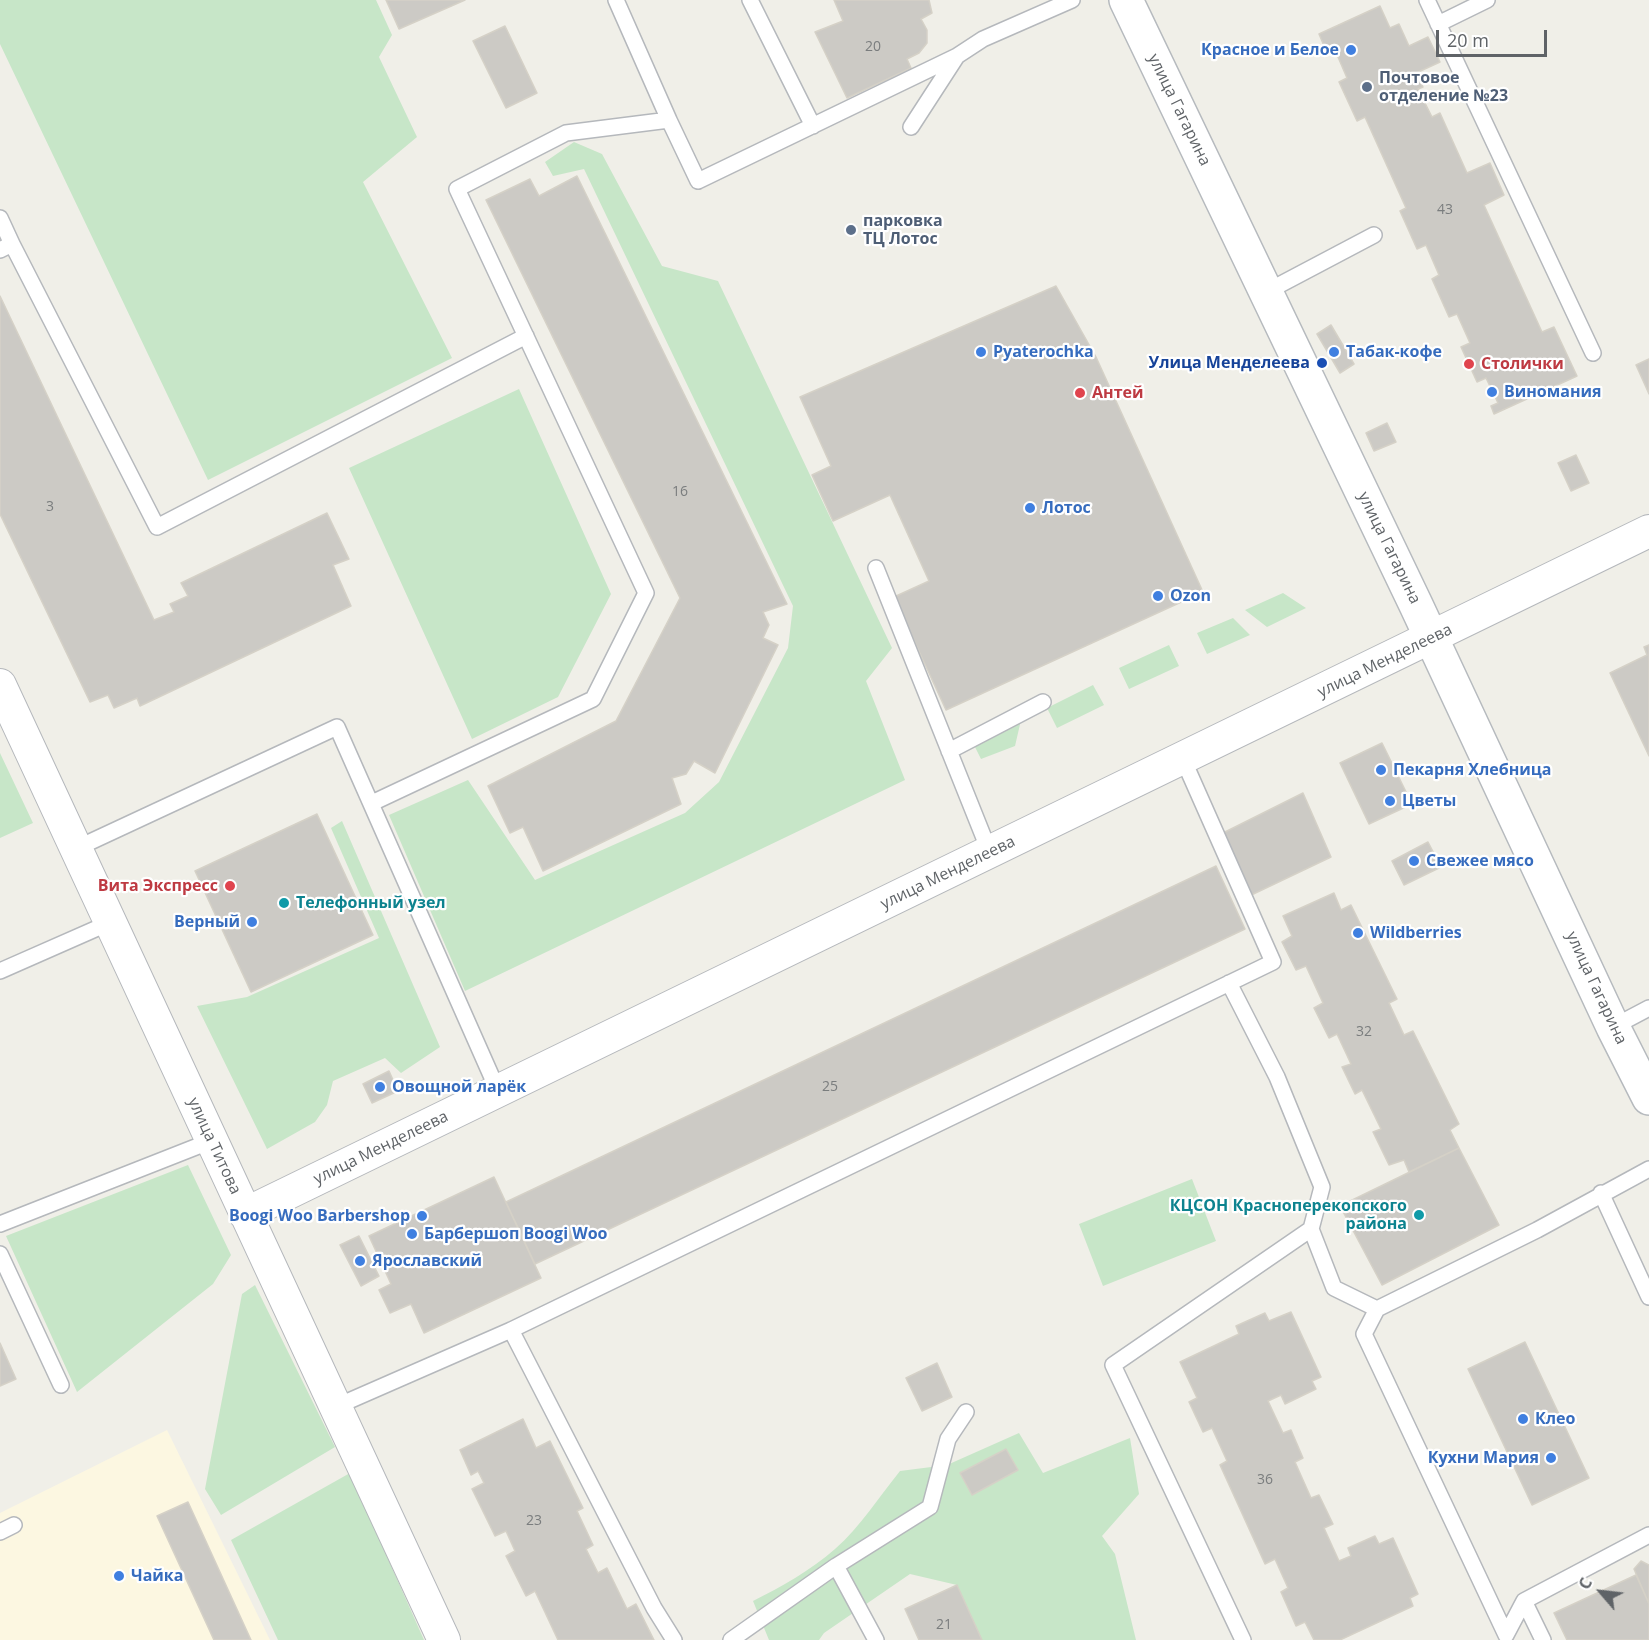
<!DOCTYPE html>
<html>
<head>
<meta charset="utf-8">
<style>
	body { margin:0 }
	#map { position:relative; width:1649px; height:1640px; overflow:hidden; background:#f0efe8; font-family:"Open Sans",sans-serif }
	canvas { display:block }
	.north { position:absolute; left:1571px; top:1562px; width:60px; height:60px; -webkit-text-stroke:4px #fff; paint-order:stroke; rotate:298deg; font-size:16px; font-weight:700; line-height:24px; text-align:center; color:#5f6367 }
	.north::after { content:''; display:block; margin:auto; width:21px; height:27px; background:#5f6367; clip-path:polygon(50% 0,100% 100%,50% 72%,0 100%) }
	.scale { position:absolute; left:1436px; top:30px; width:111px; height:27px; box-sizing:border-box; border:3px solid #5f6367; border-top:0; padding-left:8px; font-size:18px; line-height:21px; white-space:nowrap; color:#5f6367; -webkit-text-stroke:4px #fff; paint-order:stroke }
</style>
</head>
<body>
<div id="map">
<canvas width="1649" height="1640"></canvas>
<div class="north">С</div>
<div class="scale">20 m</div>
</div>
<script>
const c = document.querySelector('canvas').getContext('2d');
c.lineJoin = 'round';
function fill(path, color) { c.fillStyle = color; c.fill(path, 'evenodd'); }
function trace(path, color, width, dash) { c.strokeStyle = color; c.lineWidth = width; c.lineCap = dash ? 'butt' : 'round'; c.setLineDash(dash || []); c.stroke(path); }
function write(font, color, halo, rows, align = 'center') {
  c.font = font + ' "Open Sans",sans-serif'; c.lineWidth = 4.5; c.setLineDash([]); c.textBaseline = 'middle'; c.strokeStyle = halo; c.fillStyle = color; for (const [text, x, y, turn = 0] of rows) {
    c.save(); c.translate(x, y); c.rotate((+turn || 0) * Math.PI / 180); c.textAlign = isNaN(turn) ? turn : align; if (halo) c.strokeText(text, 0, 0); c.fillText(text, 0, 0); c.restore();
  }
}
const commercial = new Path2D(`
	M167,1430L270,1640H0V1513Z`);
const green = new Path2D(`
	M0,0H376L392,35L379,57L417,137L363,182L452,358L208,480L0,44Z
	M574,142L602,154L662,266L718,281L892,648L866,681L905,780L465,991L389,815L468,780L535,880L685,813L719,782L788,648L793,606L584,169L553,176L545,162Z
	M519,389L611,594L558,697L472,739L349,468Z
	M1283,593L1306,608L1267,627L1245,610Z
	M1233,618L1250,635L1207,654L1197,633Z
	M1169,645L1179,666L1129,689L1119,668Z
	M1093,685L1104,705L1057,728L1047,708Z
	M1021,720L1015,746L981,759L974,745Z
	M0,753L33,823L0,838Z
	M342,821L440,1047L401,1073L385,1058L333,1081L327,1105L315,1122L267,1149L197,1006L247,997L379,938L331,828Z
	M188,1165L231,1255L213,1284L77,1392L6,1236Z
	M1192,1179L1216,1241L1103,1286L1079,1224Z
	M255,1285L335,1447L221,1515L205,1489L242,1294Z
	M1019,1433L1043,1473L1130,1438L1139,1494L1102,1536L1115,1554L1136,1640H982L957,1585L910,1574L824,1633L819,1640H769L753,1601C781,1587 811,1570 835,1549C860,1527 879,1497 900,1471L947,1465Z
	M350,1473L424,1640H278L231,1540Z`);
const building = new Path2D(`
	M386,0H465L399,29Z
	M834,0H929L932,13L921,19L927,30V43L919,53L907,59L911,68L847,98L815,32L843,21Z
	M1380,6L1390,28L1399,24L1409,46L1428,37L1440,62L1416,73L1423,87L1418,89L1432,117L1440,113L1467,173L1490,163L1504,195L1484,205L1542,332L1554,327L1577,376L1494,414L1491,406L1498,403L1486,378L1477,382L1461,347L1470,343L1457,314L1449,317L1432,279L1439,275L1426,245L1417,249L1400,211L1406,208L1365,117L1357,121L1339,82L1347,78L1335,50L1327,53L1319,34Z
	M505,26L537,93L506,108L473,41Z
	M577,176L787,604L763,612L769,625L763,638L778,645L715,773L694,761L686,774L672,778L681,804L543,871L523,827L510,833L488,786L616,721L680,598L486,200L530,179L539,196Z
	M1056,286L1096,357L1203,592L946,710L894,597L929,581L890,495L833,521L812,475L831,466L800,397Z
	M0,296L154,620L174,612L170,604L188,596L181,583L327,513L349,559L333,565L351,606L140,706L137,698L114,708L108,695L90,702L0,514Z
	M1331,325L1354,364L1340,373L1317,334Z
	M1649,359V394L1636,365Z
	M1387,423L1396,442L1374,451L1366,433Z
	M1576,455L1589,483L1571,491L1558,463Z
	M1649,645V756L1610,673L1647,655L1644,647Z
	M1382,743L1412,804L1369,824L1340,763Z
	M1303,793L1331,857L1245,898L1217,836Z
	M317,814L373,935L251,992L195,871Z
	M1428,842L1441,867L1404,885L1392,861Z
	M1216,866L1245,929L535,1264L506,1202Z
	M1334,893L1341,910L1351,905L1397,999L1389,1003L1404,1035L1413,1031L1459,1124L1450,1130L1459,1148L1409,1172L1404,1160L1389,1165L1373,1132L1381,1129L1362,1090L1355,1094L1342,1067L1351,1064L1337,1034L1329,1038L1314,1008L1323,1003L1306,966L1296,970L1282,942L1292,936L1283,916Z
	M389,1071L398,1091L372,1103L363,1084Z
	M1459,1148L1499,1225L1382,1285L1340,1206Z
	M494,1177L541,1278L424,1333L411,1304L390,1313L379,1290L391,1284L369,1236Z
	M359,1236L379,1276L361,1286L340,1245Z
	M1291,1312L1321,1377L1312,1381L1316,1389L1285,1404L1281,1395L1268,1401L1283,1433L1291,1430L1303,1458L1295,1462L1311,1498L1319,1495L1333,1524L1324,1528L1339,1561L1351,1556L1348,1548L1375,1536L1379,1544L1393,1538L1418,1594L1410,1598L1413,1606L1340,1640H1314L1305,1622L1296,1626L1281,1592L1288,1588L1275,1559L1265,1564L1220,1465L1227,1461L1212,1428L1203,1432L1189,1402L1197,1398L1180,1362L1239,1334L1236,1326L1265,1313L1269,1321Z
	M1525,1342L1589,1478L1532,1505L1468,1369Z
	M0,1343L16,1379L0,1386Z
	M937,1363L952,1397L922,1411L906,1378Z
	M523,1419L536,1448L550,1441L583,1508L577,1511L593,1545L586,1549L598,1573L607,1568L627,1609L636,1604L654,1640H558L535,1591L526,1596L506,1556L515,1551L506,1531L495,1536L472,1489L484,1483L478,1471L471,1475L460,1450Z
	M1006,1449L1018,1470L972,1495L960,1473Z
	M188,1502L251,1640H214L157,1516Z
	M1641,1561L1649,1565V1604L1634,1569Z
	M1636,1575L1649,1604V1640H1567L1554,1613Z
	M957,1585L982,1640H919L905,1609Z`);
const lane = new Path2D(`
	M616,0L669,120
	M750,0L813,126
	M1427,0L1593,353
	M1438,24L1487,0
	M911,127L957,56
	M0,218L12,244
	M0,250L12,244L157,527L526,336
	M1266,292L1374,235
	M876,568L990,853
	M949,751L1043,702
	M372,803L593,699L646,593L457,189L566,133L669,120L698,181L957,56L983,39L1072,0
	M75,849L337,727L498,1091
	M0,971L109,923
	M1229,983L1277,1077L1322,1187L1311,1229L1334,1288L1377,1309
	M1613,1027L1649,1008
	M1649,1169L1537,1230L1377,1309L1364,1334L1506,1635L1524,1601L1649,1535
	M1601,1193L1649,1297
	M0,1224L211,1141
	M0,1254L61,1385
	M511,1330L654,1608L674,1640
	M335,1407L511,1330L1273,962L1183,759
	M0,1532L14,1525
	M836,1566L930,1507L948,1439L966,1412
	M1524,1601L1543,1640
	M731,1640L836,1566L876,1640
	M1243,1640L1113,1365L1311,1229`);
const street = new Path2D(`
	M0,685L444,1640
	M245,1214L1649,531`);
const secondary = new Path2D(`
	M1126,0L1416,605L1613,1027L1649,1098`);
const markers = [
	[1351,50,6,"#3f7fe0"],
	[1367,87,6,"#5c6f8a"],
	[851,230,6,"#5c6f8a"],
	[981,352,6,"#3f7fe0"],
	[1334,352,6,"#3f7fe0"],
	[1322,363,6,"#1a4fb4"],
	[1469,364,6,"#e0444e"],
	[1492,392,6,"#3f7fe0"],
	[1080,393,6,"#e0444e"],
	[1030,508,6,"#3f7fe0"],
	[1158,596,6,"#3f7fe0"],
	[1381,770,6,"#3f7fe0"],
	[1390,801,6,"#3f7fe0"],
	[1414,861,6,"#3f7fe0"],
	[230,886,6,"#e0444e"],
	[284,903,6,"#0f9aa8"],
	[252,922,6,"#3f7fe0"],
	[1358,933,6,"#3f7fe0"],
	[380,1087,6,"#3f7fe0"],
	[1419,1215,6,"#0f9aa8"],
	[422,1216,6,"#3f7fe0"],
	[412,1234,6,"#3f7fe0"],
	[360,1261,6,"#3f7fe0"],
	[1523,1419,6,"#3f7fe0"],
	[1551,1458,6,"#3f7fe0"],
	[119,1576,6,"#3f7fe0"]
];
const numberNames = [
	["20",873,47],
	["43",1445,210],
	["16",680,492],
	["3",50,507],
	["32",1364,1032],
	["25",830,1087],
	["36",1265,1480],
	["23",534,1521],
	["21",944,1625]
];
const shopNames = [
	["Красное и Белое",1339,50,"right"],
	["Pyaterochka",993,352],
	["Табак-кофе",1346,352],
	["Виномания",1504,392],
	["Лотос",1042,508],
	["Ozon",1170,596],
	["Пекарня Хлебница",1393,770],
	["Цветы",1402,801],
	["Свежее мясо",1426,861],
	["Верный",240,922,"right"],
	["Wildberries",1370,933],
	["Овощной ларёк",392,1087],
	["Boogi Woo Barbershop",410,1216,"right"],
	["Барбершоп Boogi Woo",424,1234],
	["Ярославский",372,1261],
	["Клео",1535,1419],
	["Кухни Мария",1539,1458,"right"],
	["Чайка",131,1576]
];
const serviceNames = [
	["Почтовое",1379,78],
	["отделение №23",1379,96],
	["парковка",863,221],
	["ТЦ Лотос",863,239]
];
const streetNames = [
	["улица Гагарина",1179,110,64],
	["улица Гагарина",1389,548,64],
	["улица Менделеева",1385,661,-26],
	["улица Менделеева",948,873,-26],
	["улица Гагарина",1596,988,65],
	["улица Титова",214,1146,65],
	["улица Менделеева",381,1148,-26]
];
const transitNames = [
	["Улица Менделеева",1310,363]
];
const healthNames = [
	["Столички",1481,364],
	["Антей",1092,393],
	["Вита Экспресс",218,886,"right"]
];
const cultureNames = [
	["Телефонный узел",296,903],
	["КЦСОН Красноперекопского",1407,1206,"right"],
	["района",1407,1224,"right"]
];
fill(commercial, '#fcf7e1');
fill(green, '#c7e6c8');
fill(building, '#cccac5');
trace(building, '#d5d1c7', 1.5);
trace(lane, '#b5b8bc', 18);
trace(street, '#b5b8bc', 34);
trace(secondary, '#b6babe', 36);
trace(lane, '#fff', 15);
trace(street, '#fff', 32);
trace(secondary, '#fff', 33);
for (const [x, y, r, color] of markers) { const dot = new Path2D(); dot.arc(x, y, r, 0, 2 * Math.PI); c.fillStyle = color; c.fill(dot); trace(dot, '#fff', 2); }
write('14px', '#7a7d7e', null, numberNames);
write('bold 16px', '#366cbe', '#fff', shopNames, 'left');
write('bold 16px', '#4e5e75', '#fff', serviceNames, 'left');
write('16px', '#5f6367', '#fff', streetNames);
write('bold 16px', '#164399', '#fff', transitNames, 'right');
write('bold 16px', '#be3a42', '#fff', healthNames, 'left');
write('bold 16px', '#0d838f', '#fff', cultureNames, 'left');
</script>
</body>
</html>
